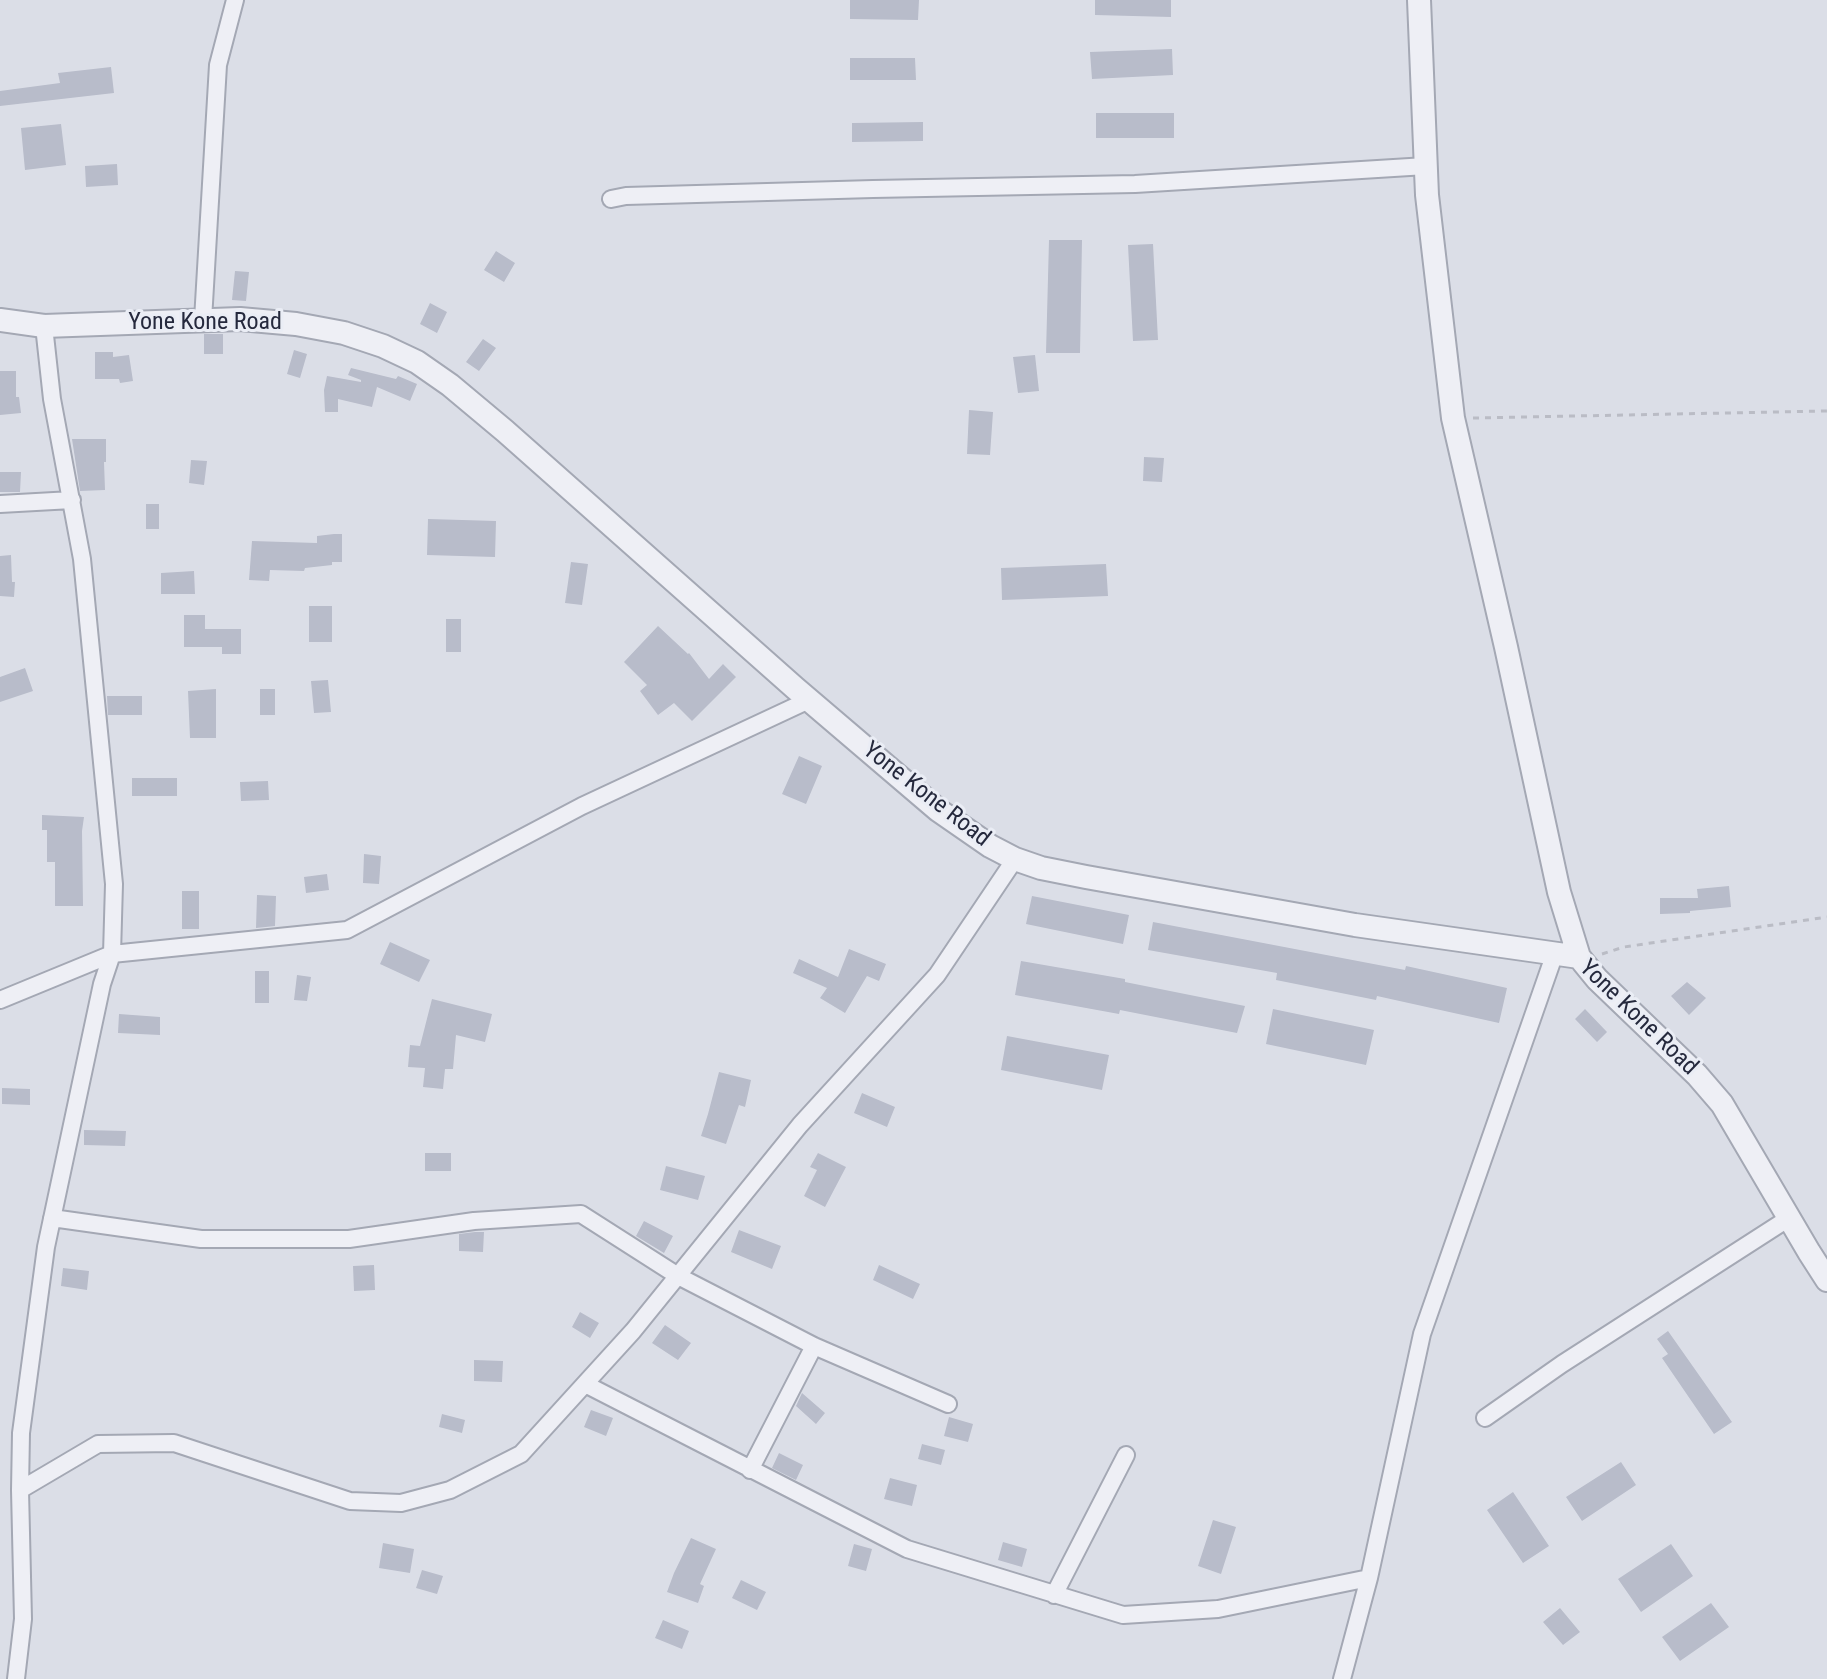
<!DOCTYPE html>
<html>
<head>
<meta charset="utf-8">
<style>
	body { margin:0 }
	canvas { display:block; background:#dbdee7 }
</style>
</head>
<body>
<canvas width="1827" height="1679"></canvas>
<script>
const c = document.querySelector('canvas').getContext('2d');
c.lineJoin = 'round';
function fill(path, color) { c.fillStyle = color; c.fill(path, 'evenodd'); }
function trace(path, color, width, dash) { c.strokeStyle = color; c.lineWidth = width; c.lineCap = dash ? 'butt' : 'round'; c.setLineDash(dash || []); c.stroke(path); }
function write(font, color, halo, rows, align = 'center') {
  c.font = font + ' "Roboto Condensed",sans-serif'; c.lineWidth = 6; c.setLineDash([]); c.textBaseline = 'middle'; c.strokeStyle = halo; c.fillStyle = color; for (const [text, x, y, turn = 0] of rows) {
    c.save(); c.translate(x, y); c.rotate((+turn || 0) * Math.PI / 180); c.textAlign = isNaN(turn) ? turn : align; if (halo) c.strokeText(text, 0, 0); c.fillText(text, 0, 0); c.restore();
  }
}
const building = new Path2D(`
	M850,0H919L918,20L850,19Z
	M1095,0H1171V17L1095,15Z
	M1172,49L1173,75L1092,79L1090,52Z
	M850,58H915L916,80H850Z
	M111,67L114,93L0,106V91L60,83L58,73Z
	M1096,113H1174V138H1096Z
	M923,122V141L852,142V123Z
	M61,124L66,165L25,170L21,128Z
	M117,164L118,185L86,187L85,166Z
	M1049,240H1082L1080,353H1046Z
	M1153,244L1158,340L1133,341L1128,245Z
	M496,251L515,263L504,282L484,270Z
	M235,271L249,272L246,301L232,300Z
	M430,303L447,312L437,333L420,324Z
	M204,334H223V354H204Z
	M483,339L496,348L479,371L466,362Z
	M294,350L307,354L300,378L287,374Z
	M95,352H113V357L129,355L133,381L120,383L119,379H95Z
	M1035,355L1039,391L1018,393L1013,357Z
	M351,368L396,379L398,376L417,384L410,401L377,387L372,407L338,399V412H325L324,390L327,376L361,382V380L348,375Z
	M0,371H16V397H19L21,413L0,415Z
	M969,410L993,412L990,455L967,454Z
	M72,439H106V462H104L105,490L80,491Z
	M1144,457L1164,458L1162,482L1143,481Z
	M191,460L207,461L204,485L189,483Z
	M0,472H21L20,492H0Z
	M146,504H159V529H146Z
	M428,519L496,521L495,557L427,555Z
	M334,534H342V562H332V565L305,568L304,571L270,570L269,581L249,580L252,541L317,543V536Z
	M11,555L12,582H15L14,597L0,596V556Z
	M571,562L588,564L582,605L565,603Z
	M1106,564L1108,596L1002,600L1001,568Z
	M194,571L195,594H161V573Z
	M309,606H332V642H309Z
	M184,615H205V629H241V654H222V647H184Z
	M446,619H461V652H446Z
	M658,626L688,654L689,653L709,679L723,664L736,677L692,721L674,703L658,715L640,691L647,685L624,662Z
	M25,668L33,691L0,702V677Z
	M328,680L331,712L314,713L311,681Z
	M216,689V738H190L188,691Z
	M260,689H275V715H260Z
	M107,696H142V715H108Z
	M799,756L822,766L806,804L782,794Z
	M132,778H177V796H132Z
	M268,781L269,800L241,801L240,782Z
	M42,815L84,817L82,831L83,906H55V862H47V830H42Z
	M364,854L381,856L379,884L363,883Z
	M327,874L329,890L306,893L304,877Z
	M1729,886L1731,907L1690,911V913L1660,914V898H1698L1697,889Z
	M182,891H199V929H182Z
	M257,895L276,896L275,926L256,928Z
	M1032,896L1129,915L1123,944L1026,924Z
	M1153,922L1405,970L1406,966L1507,988L1499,1023L1377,996L1376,1000L1276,980L1277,973L1148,950Z
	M390,942L430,960L419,982L380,964Z
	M849,949L886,964L879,981L867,976L845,1013L820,998L827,988L793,973L799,959L838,977Z
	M1021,961L1125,979V982L1245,1006L1237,1033L1120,1010L1119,1014L1015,995Z
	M255,971H269V1003H255Z
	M297,975L311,977L307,1001L294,1000Z
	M1687,982L1706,998L1689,1015L1671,996Z
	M432,999L492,1014L485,1042L456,1035L453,1069H445L443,1089L423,1087L425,1068L408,1067L410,1045L420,1046Z
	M1273,1009L1374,1030L1366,1065L1266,1044Z
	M1585,1009L1607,1032L1597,1042L1575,1019Z
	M119,1014L160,1017V1035L118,1033Z
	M1007,1036L1109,1055L1102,1090L1001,1070Z
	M719,1072L751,1080L745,1107L739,1105L726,1144L701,1136L708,1114Z
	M2,1088L30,1089V1105L2,1104Z
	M862,1093L895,1107L887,1127L854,1113Z
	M84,1130L126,1131L125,1146L84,1145Z
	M425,1153H451V1171H425Z
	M818,1153L846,1167L825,1207L804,1196L817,1170L810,1167Z
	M666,1166L705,1176L698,1200L660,1190Z
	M644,1221L673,1236L664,1253L636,1236Z
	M739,1230L781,1246L772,1269L731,1252Z
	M475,1232H484L483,1252L459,1251V1234Z
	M374,1265L375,1290L354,1291L353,1266Z
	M879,1265L920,1284L913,1299L873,1280Z
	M63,1268L89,1271L87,1290L61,1286Z
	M580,1312L599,1323L590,1338L572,1327Z
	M665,1325L691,1343L678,1360L652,1343Z
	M1668,1331L1732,1422L1714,1434L1662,1358L1668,1354L1657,1339Z
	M474,1360L503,1361L502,1382L474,1381Z
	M802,1393L825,1413L816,1424L796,1406Z
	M591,1410L613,1418L606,1436L584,1427Z
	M442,1414L465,1420L462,1433L439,1427Z
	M949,1417L973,1424L968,1442L944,1436Z
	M922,1444L945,1450L941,1465L918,1459Z
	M779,1453L803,1465L796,1480L772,1468Z
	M1621,1462L1636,1485L1582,1521L1566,1497Z
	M890,1478L917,1485L912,1506L884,1499Z
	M1513,1492L1549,1546L1523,1563L1487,1510Z
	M1213,1520L1236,1527L1221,1574L1198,1566Z
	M691,1538L716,1549L700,1584L704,1586L698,1603L667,1592L674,1573Z
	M1003,1542L1027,1549L1022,1567L998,1560Z
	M383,1543L414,1549L410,1573L379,1568Z
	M854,1544L872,1549L866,1571L848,1566Z
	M1671,1544L1693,1576L1641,1612L1618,1579Z
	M422,1570L443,1576L437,1594L416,1588Z
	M741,1580L766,1592L757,1610L732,1598Z
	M1711,1603L1729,1627L1680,1661L1662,1637Z
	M1560,1608L1580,1632L1563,1645L1543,1622Z
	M663,1620L689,1631L682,1649L655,1638Z`);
const path = new Path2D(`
	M1473,418L1827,411
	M1602,954L1624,947L1827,917`);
const minor = new Path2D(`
	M611,199L626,196L873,189L1135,184L1426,166
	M203,320L218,65L235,0
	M0,504L72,500
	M0,1000L112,954L347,930L582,806L809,700
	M52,1218L201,1239H349L474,1221L581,1214L678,1276L814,1346L948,1404
	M585,1384L907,1549L1123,1615L1218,1609L1369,1578
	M1485,1418L1562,1364L1789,1218
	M750,1470L814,1346
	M20,1490L98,1444L174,1443L350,1501L401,1503L450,1490L521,1454L633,1331L800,1125L937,975L1015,859
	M1054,1595L1126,1455
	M16,1679L23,1619L20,1490L21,1433L46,1247L102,984L112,954L114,884L82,559L52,399L44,326
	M1342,1679L1369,1578L1422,1334L1555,953`);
const tertiary = new Path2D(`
	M1419,0L1427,195L1453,418L1506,647L1559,892L1579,957
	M0,320L44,326L240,319L296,324L344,333L383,346L417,362L450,385L505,431L795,688L938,810L990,846L1015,859L1041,868L1086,877L1355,925L1579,957L1597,979L1697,1075L1722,1104L1809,1252L1827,1280`);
const streetNames = [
	["Yone Kone Road",205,323],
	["Yone Kone Road",926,795,38],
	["Yone Kone Road",1638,1018,44]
];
fill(building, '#b8bcca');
trace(minor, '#a4a8b4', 20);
trace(tertiary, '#a4a8b4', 26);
trace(path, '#babcc5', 3, [6, 6]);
trace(minor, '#eeeff5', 16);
trace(tertiary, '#eeeff5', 22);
write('24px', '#25293d', '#eaedf5', streetNames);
</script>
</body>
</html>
